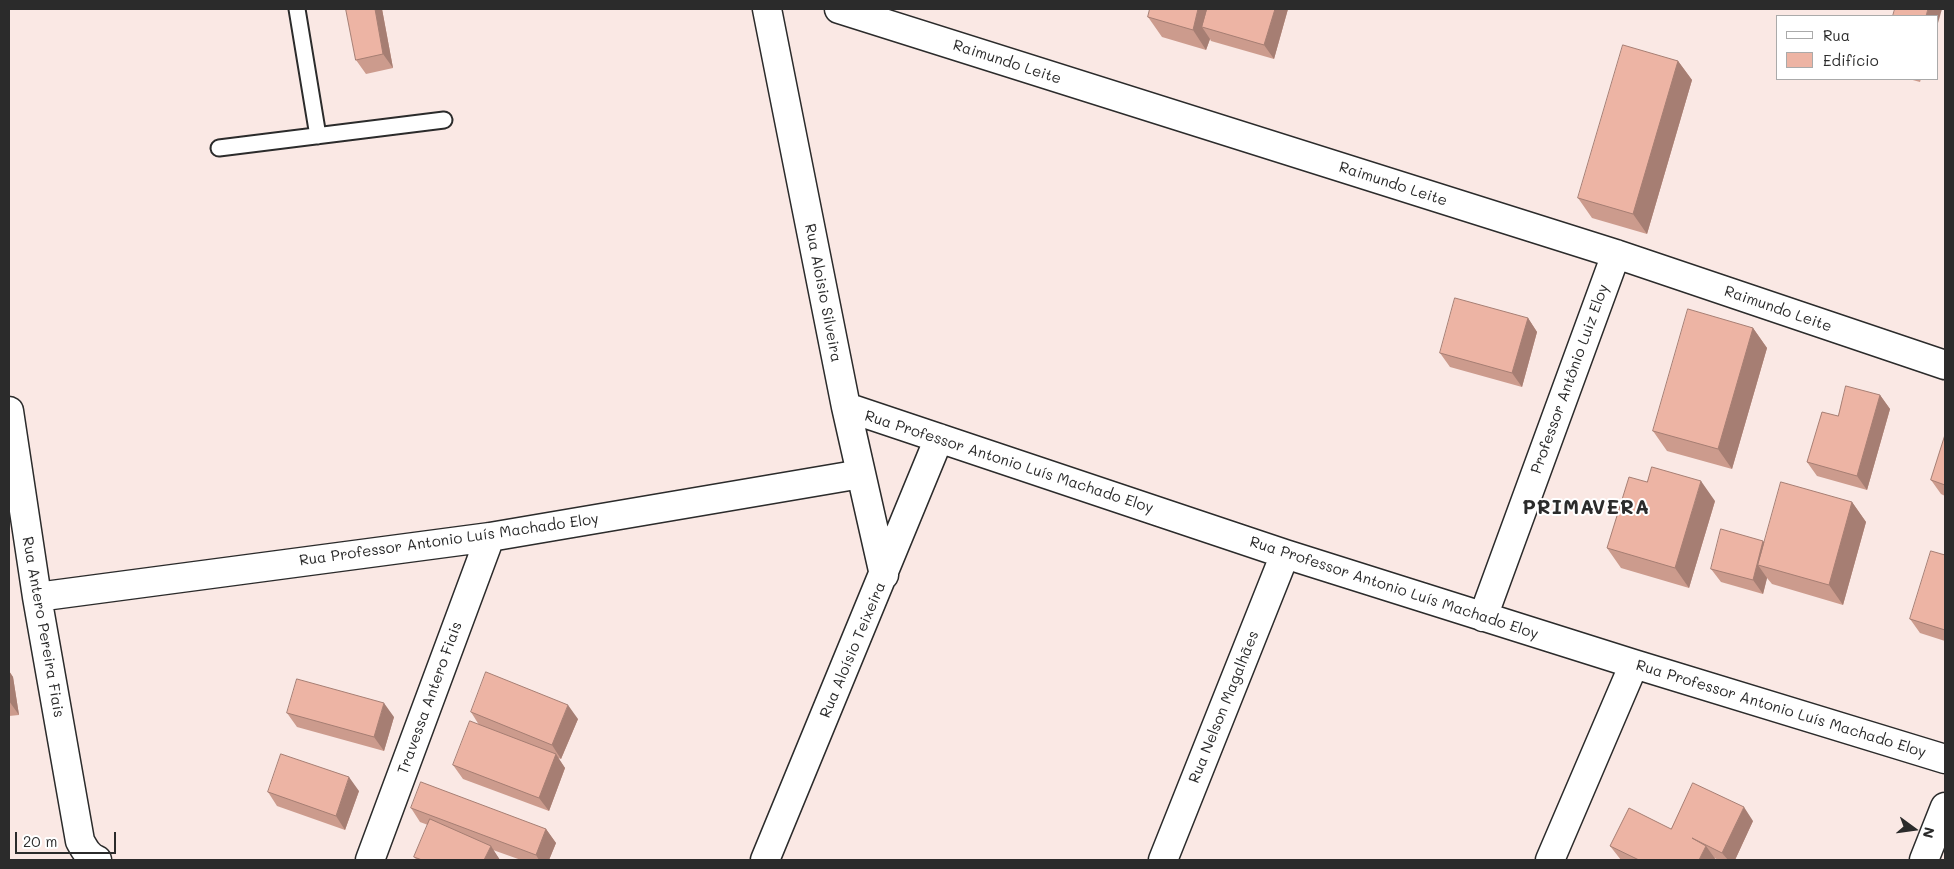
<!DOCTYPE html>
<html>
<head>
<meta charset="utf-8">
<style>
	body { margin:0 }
	#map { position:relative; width:1954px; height:869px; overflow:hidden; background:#fae8e4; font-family:Mali,sans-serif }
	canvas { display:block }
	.frame { position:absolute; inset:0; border:10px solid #2b2b2b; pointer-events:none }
	.legend { position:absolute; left:1776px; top:15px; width:162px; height:65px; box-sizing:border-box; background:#fff; border:1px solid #aaa; margin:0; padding:6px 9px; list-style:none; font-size:15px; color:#2b2b2b }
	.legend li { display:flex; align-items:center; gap:10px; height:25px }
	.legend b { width:25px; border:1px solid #aaa }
	.north { position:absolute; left:1889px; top:804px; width:50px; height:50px; -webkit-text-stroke:4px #fff; paint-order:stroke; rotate:104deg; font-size:14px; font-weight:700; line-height:20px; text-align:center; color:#2b2b2b }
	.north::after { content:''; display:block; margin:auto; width:18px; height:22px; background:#2b2b2b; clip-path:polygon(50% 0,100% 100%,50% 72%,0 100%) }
	.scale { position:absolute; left:15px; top:832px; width:101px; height:22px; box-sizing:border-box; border:2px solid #2b2b2b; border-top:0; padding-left:6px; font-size:15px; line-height:18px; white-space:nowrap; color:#2b2b2b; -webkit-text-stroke:4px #fff; paint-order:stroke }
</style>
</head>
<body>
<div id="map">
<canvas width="1954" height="869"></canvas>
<div class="frame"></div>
<ul class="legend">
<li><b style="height:6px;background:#fff"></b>Rua</li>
<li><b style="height:14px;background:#edb4a4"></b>Edifício</li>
</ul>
<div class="north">N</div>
<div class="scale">20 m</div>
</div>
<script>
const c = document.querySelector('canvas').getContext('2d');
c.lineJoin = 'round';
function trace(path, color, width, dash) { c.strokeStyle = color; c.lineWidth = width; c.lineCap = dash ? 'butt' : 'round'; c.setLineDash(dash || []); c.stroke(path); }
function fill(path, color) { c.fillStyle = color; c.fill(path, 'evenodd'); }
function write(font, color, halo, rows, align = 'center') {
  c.font = font + ' Mali,sans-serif'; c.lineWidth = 4; c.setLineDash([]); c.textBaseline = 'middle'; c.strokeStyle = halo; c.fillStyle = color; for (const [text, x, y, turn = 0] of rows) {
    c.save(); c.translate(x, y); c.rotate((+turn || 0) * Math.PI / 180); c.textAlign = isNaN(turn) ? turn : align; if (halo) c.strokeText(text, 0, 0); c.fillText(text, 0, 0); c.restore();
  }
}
const service = new Path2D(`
	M297,9L318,136
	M219,148L444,120`);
const minor = new Path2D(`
	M767,9L846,407L884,575
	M839,9L1616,254L1945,365
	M846,407L1285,554L1634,664L1945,759
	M9,411L37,597L80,841C85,850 88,856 97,860
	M37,597L490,537L861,474
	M1483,617L1616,254
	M370,860L490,537
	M765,860L939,438
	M1163,860L1285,554
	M1550,860L1634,664
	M1924,860L1945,807`);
const wall = new Path2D(`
	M346,9H382L393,68L366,74L356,60Z
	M1150,9H1288L1274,59L1211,41L1210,39L1206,50L1162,37L1148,17Z
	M1678,61L1692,80L1647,234L1592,218L1578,198Z
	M1909,79H1921L1920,82Z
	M1528,318L1537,332L1522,387L1450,367L1440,353Z
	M1753,328L1767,348L1732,469L1667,451L1653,431Z
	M1880,395L1890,409L1867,490L1817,476L1807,462L1838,416Z
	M1945,435V496L1941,494L1931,480Z
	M1715,501L1689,588L1621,568L1607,548Z
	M1852,502L1866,522L1843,605L1772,584L1767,578L1763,594L1721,582L1711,569L1763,541L1764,542Z
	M1945,555V641L1920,633L1910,619Z
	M9,671L13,677L19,715L9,716Z
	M471,712L578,719L561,759L558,758L565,768L549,811L463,779L453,765L479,725Z
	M287,713L394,717L384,751L297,727Z
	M359,791L345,830L277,806L268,792Z
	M411,808L546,829L556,843L549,860H521L493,850L500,860H417L414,857L428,825L420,822Z
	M1753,821L1735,860H1719L1714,858L1715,860H1621L1610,846L1671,829Z`);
const shadedWall = new Path2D(`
	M375,9H382L393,68L383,54Z
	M1198,9H1218L1202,27L1210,39L1206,50L1193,30Z
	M1275,9H1288L1274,59L1264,45Z
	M1928,9H1942L1938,23V16H1926Z
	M1678,61L1692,80L1647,234L1633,214Z
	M1528,318L1537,332L1522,387L1512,373Z
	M1753,328L1767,348L1732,469L1718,449Z
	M1880,395L1890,409L1867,490L1857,476Z
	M1701,481L1715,501L1689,588L1675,568Z
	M1852,502L1866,522L1843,605L1829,585Z
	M1763,541L1773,555L1758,565L1767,578L1763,594L1753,580Z
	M9,671L13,677L19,715L9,701Z
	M384,703L394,717L384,751L374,737Z
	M568,705L578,719L561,759L552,745Z
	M556,754L565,768L549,811L539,798Z
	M349,777L359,791L345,830L336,816Z
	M1744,807L1753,821L1735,860H1728L1722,853Z
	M546,829L556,843L549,860H539L536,855Z
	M491,846L500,860H484Z
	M1706,846L1716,860H1699Z`);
const building = new Path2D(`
	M346,9H375L383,54L356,60Z
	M1150,9H1198L1193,30L1148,17Z
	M1207,9H1275L1264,45L1202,27Z
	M1895,9H1928L1926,16H1893Z
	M1623,45L1678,61L1633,214L1578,198Z
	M1455,298L1528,318L1512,373L1440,353Z
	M1688,309L1753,328L1718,449L1653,431Z
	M1846,386L1880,395L1857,476L1807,462L1822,412L1838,416Z
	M1945,435V485L1931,480Z
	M1652,467L1701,481L1675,568L1607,548L1629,477L1647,482Z
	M1781,482L1852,502L1829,585L1758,565Z
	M1721,529L1763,541L1753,580L1711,569Z
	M1931,551L1945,555V630L1910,619Z
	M486,672L568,705L552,745L471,712Z
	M297,679L384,703L374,737L287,713Z
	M470,721L556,754L539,798L453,765Z
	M281,754L349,777L336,816L268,792Z
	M421,782L546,829L536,855L411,808Z
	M1693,783L1744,807L1722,853L1692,838L1706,846L1699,860H1639L1610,846L1629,808L1671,829Z
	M430,819L491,846L484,860H422L414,857Z`);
const streetNames = [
	["Raimundo Leite",1007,62,18],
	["Raimundo Leite",1393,184,18],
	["Rua Aloisio Silveira",823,293,79],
	["Raimundo Leite",1778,309,19],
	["Professor Antônio Luiz Eloy",1570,379,-70],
	["Rua Professor Antonio Luís Machado Eloy",1009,462,18],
	["Rua Professor Antonio Luís Machado Eloy",449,540,-8],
	["Rua Professor Antonio Luís Machado Eloy",1394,588,18],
	["Rua Antero Pereira Fiais",43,627,80],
	["Rua Aloísio Teixeira",853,650,-67],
	["Travessa Antero Fiais",430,698,-70],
	["Rua Nelson Magalhães",1224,707,-68],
	["Rua Professor Antonio Luís Machado Eloy",1781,709,17]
];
const districtNames = [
	["PRIMAVERA",1586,508]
];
trace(service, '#2b2b2b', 19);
trace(minor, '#2b2b2b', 31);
trace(service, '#fff', 15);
trace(minor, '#fff', 28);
fill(wall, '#cc9b8d');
fill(shadedWall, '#a67e73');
fill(building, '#edb4a4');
trace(building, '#a67e73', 1);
write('15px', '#2b2b2b', '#fff', streetNames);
c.letterSpacing = '1px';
write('bold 20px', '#2b2b2b', '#fff', districtNames);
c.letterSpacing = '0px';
</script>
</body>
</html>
